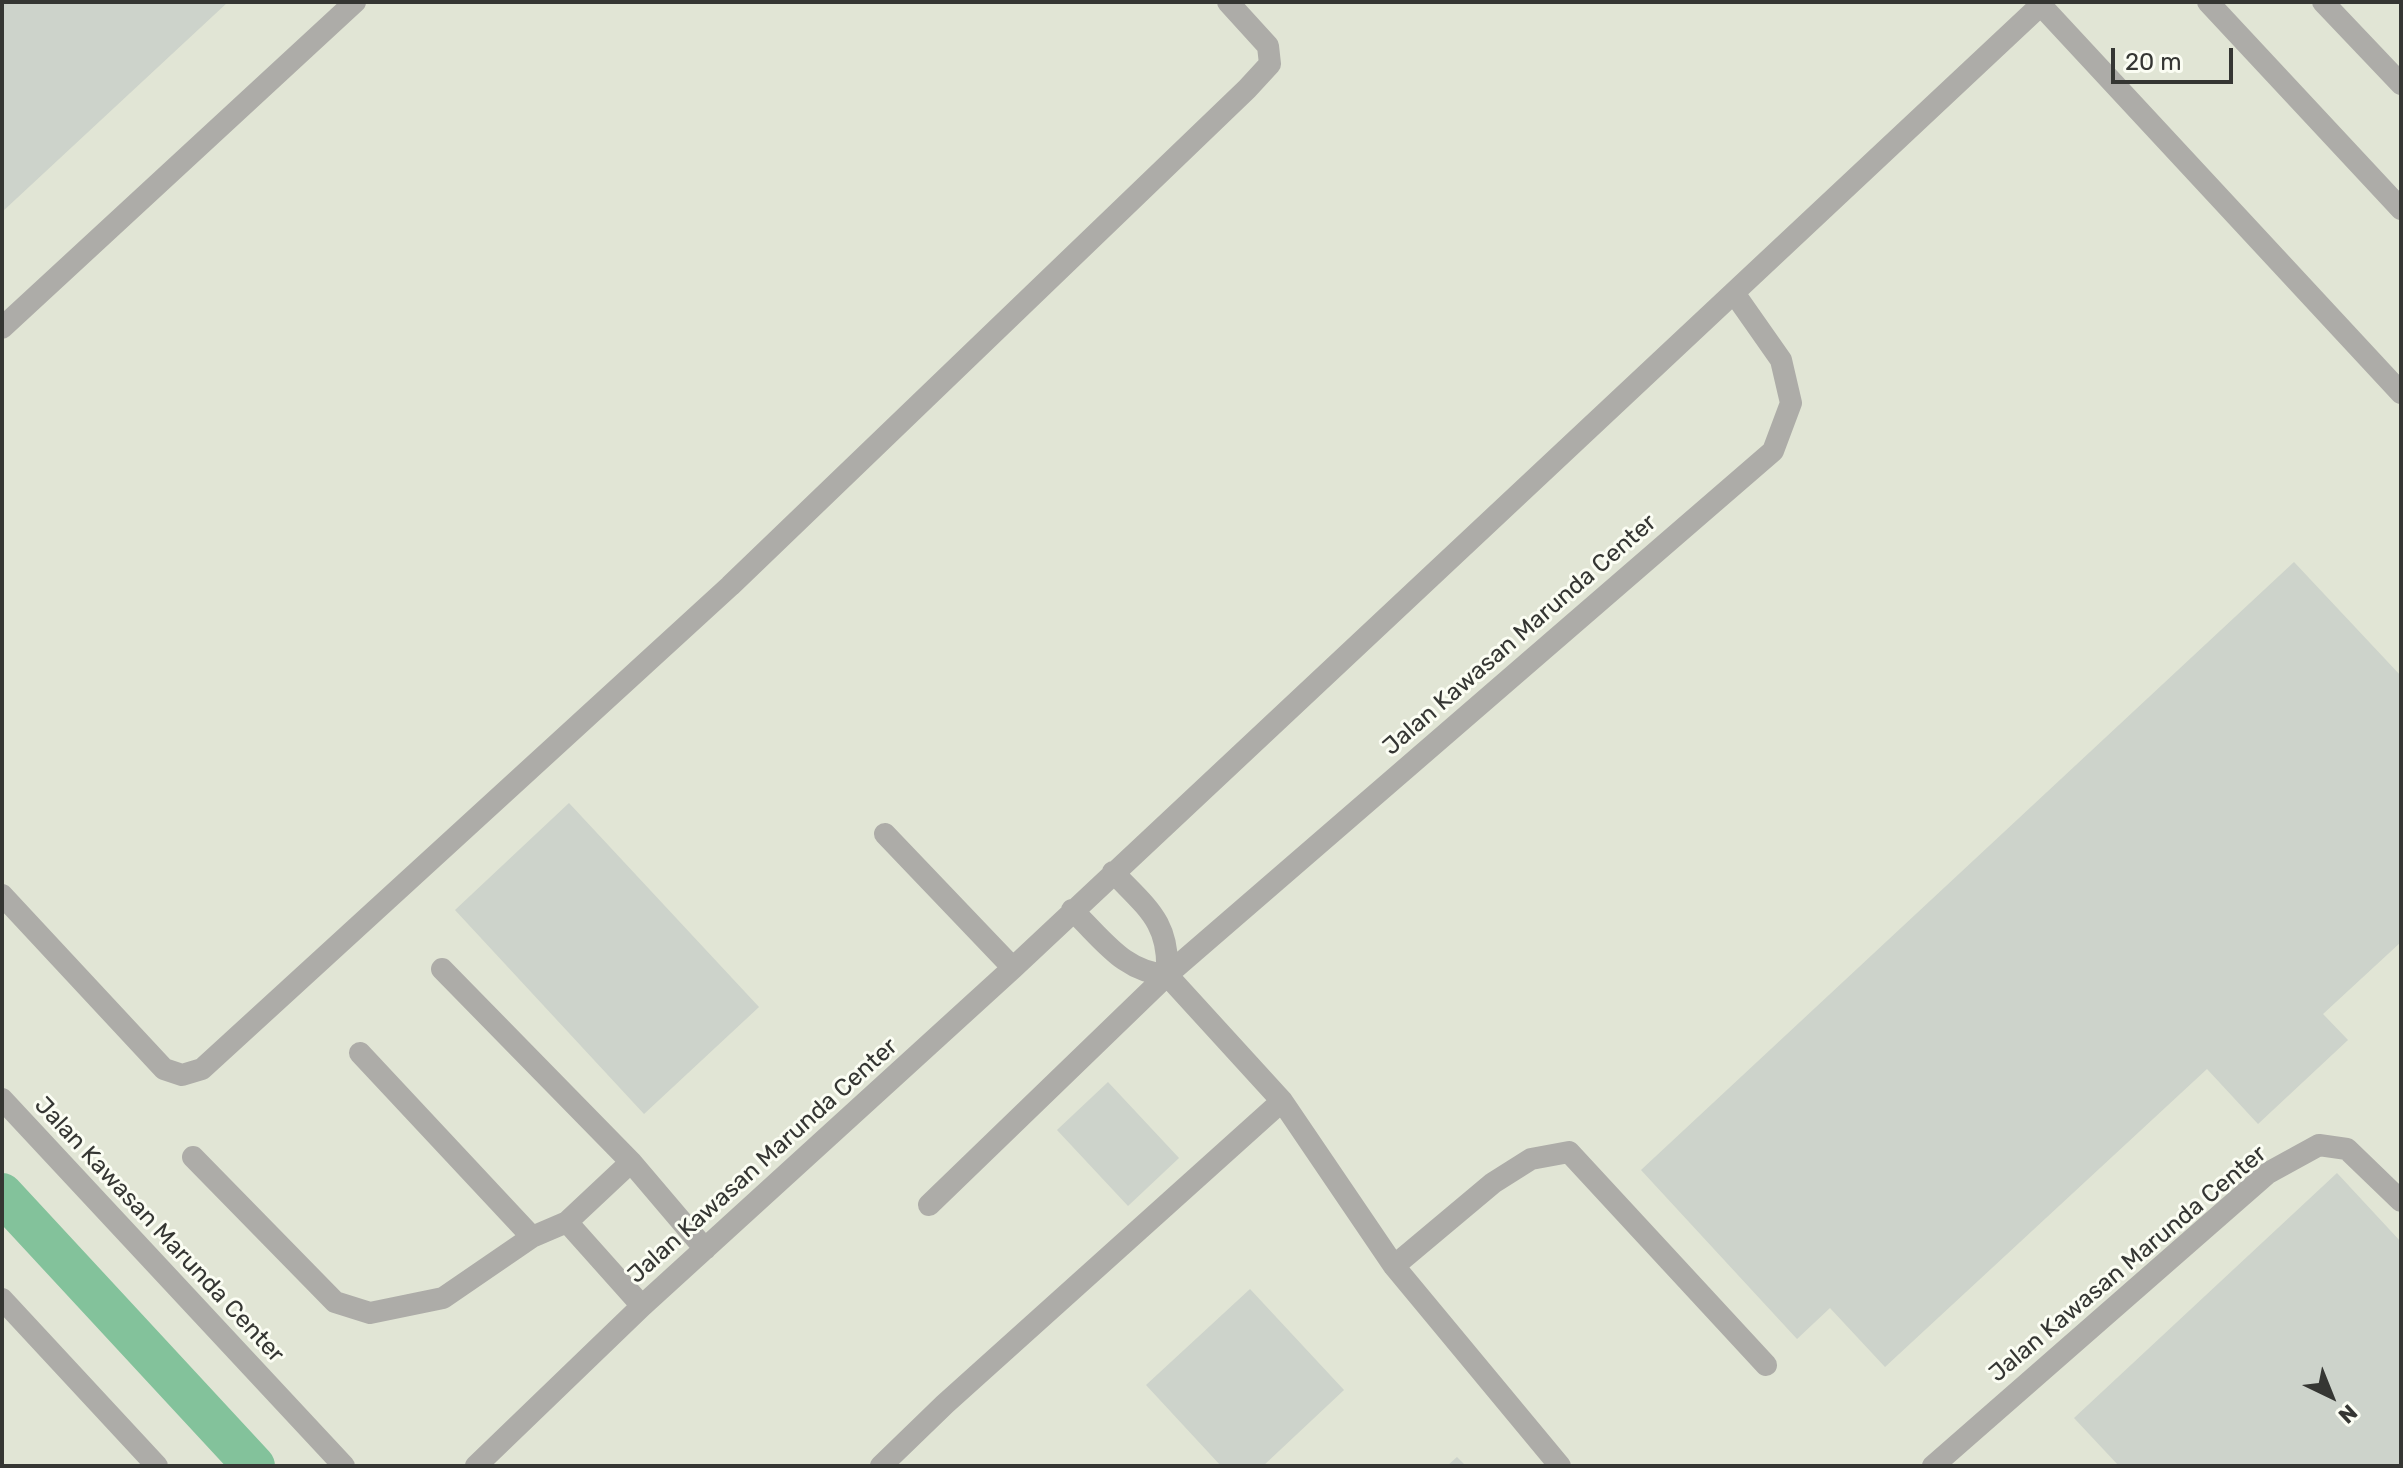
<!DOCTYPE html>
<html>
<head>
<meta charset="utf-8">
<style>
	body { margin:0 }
	#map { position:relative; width:2403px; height:1468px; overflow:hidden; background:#edf0e6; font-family:Rubik,sans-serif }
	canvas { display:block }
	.frame { position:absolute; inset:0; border:4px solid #353633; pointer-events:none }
	.north { position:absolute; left:2291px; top:1356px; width:80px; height:80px; -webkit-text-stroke:6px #fbfdf3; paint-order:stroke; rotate:137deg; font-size:22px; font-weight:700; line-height:32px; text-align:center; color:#353633 }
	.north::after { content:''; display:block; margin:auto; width:28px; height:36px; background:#353633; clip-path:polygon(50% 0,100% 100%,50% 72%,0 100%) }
	.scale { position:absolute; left:2111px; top:48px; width:122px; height:36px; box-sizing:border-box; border:4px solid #353633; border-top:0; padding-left:10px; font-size:24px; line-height:28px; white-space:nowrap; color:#353633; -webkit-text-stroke:6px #fbfdf3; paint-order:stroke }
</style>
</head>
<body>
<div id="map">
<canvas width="2403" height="1468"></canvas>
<div class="frame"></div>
<div class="north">N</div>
<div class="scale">20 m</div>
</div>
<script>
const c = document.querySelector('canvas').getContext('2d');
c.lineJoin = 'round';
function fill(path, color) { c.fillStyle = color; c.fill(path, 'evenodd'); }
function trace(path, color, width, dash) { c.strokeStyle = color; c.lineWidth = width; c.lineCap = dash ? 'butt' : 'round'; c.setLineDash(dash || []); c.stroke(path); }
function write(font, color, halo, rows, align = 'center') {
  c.font = font + ' Rubik,sans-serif'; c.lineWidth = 6; c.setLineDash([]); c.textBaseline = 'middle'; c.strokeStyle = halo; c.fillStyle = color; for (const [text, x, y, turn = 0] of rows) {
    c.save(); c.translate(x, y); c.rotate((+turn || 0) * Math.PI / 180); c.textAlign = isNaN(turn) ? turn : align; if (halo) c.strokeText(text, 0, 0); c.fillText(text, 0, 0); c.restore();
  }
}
const built = new Path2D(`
	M2,2H2401V1466H2Z`);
const canal = new Path2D(`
	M2,1194L254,1466`);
const building = new Path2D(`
	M2,2H228L2,212Z
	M2294,562L2401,676V942L2323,1014L2348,1040L2258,1124L2207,1069L1885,1367L1830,1308L1797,1339L1641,1170Z
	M569,803L759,1007L644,1114L455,910Z
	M1108,1082L1179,1158L1128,1206L1057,1130Z
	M2337,1173L2401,1242V1466H2119L2074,1418Z
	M1250,1289L1344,1390L1263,1466H1221L1146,1385Z
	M1457,1457L1466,1466H1447Z`);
const service = new Path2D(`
	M2038,2L2401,393
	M2208,2L2401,209
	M2323,2L2401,84
	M2,328L355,2
	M885,834L1013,968
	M1113,872C1147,908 1170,922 1167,975
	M2,895L164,1069L182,1075L202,1069L730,586L1247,89L1270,64L1268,46L1228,2
	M1072,910C1103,939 1123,972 1167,975L1282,1101L1394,1266L1560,1466
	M442,969L631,1162L705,1249
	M360,1053L532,1237L567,1222L631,1162
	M2,1099L344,1466
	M193,1157L335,1302L370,1313L443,1298L532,1237
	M929,1205L1167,975L1773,451L1791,403L1781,360L1734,293
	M567,1222L642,1306
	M1394,1266L1493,1183L1531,1159L1569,1152L1766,1365
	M2,1299L157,1466
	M476,1466L642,1306L1013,968L2044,2
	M881,1466L945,1404L1282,1101
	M1933,1466L2268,1173L2319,1145L2347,1149L2401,1201`);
const streetNames = [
	["Jalan Kawasan Marunda Center",1520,635,-41],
	["Jalan Kawasan Marunda Center",763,1161,-42],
	["Jalan Kawasan Marunda Center",159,1230,47],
	["Jalan Kawasan Marunda Center",2128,1264,-40]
];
fill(built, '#e1e5d5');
trace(canal, '#83c29b', 42);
fill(building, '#cdd3cb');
trace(service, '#adaca8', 22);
write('24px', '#353633', '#fbfdf3', streetNames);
</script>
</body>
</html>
